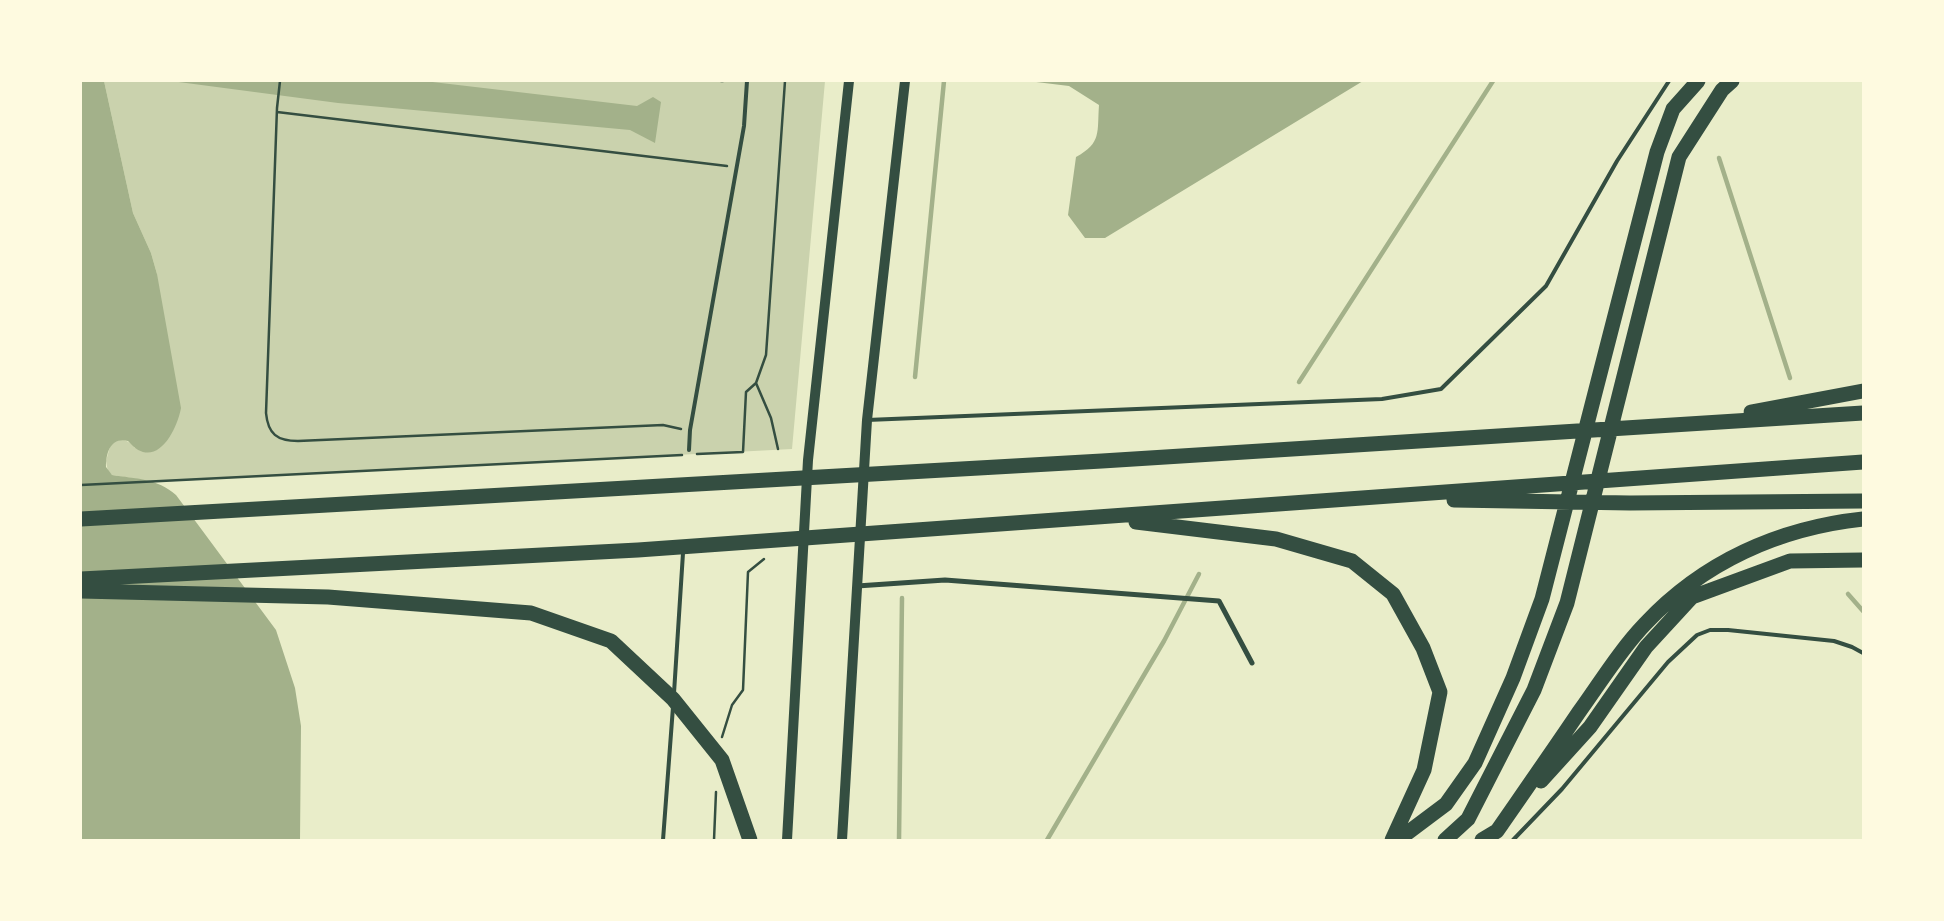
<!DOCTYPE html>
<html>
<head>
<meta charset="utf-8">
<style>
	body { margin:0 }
	#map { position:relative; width:1944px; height:921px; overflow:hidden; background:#e9edc9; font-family:"Fira Sans",sans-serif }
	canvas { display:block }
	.frame { position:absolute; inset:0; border:82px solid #fefae0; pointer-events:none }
</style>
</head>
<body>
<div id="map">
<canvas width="1944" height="921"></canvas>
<div class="frame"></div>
</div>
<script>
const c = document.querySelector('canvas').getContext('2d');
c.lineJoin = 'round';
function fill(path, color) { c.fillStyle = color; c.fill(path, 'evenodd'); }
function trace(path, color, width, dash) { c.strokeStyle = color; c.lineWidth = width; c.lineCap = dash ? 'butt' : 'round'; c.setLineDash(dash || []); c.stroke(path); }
const green = new Path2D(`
	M104,81H825L792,449L156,482L112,475L108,472L106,461L111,443C121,437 128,440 135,448L157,274L151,253L133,213Z`);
const water = new Path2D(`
	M81,81H104L133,213L151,253L157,274L181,408C176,434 154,472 128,441C111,437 106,452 106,467L112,475C136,479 157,478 176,495L276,630L295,688L301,726L300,840H81Z
	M171,81H424L637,106L653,97L661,102L655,143L630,130L338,103Z
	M1028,81H1363L1105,238H1085L1068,215L1076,157C1102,143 1097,132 1099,105L1069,86Z`);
const stream = new Path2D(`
	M1719,158L1790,378
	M915,377L944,81
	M1299,382L1493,81
	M1848,594L1863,611
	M899,840L902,598
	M1047,840L1164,641L1199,574`);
const path = new Path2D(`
	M280,81L277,108L266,413C268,434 277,441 298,441L663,425L681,429
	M721,81H723
	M277,112L727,166
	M778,449L771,418L756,383L766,355L785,81
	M697,454L743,452L746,392L756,383
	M81,485L682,455
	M722,737L732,705L743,690L748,572L764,559
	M714,840L716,792`);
const service = new Path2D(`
	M867,420L1382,399L1441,389L1546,286L1617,161L1669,81
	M689,450L690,430L744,126L747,81
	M674,693L683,553
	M663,840L673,707
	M1513,840L1562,789L1668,662L1697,635L1710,630H1728L1834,641L1852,647L1863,653`);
const minor = new Path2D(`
	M857,586L945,580L1219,601L1252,663`);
const secondary = new Path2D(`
	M787,840L808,460L849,81
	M842,840L867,420L905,81`);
const motorway = new Path2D(`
	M1751,412L1863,391
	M1454,500L1630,503L1863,501
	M81,519L1102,461L1863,413
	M1136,522L1276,539L1352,561L1393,594L1423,648L1440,692L1424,770L1392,840
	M81,579L638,550L1863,462
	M81,591L328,597L531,613L611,641L673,699L722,760L750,840
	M1541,781L1590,727L1646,647L1692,597L1790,561L1863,560
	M1497,831C1524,792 1552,752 1579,712C1600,683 1620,650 1645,624C1703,562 1779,528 1863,519
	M1398,840L1446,804L1475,763L1513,678L1542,599L1657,152L1673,109L1698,81
	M1445,840L1468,819L1534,690L1567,603L1679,157L1722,90L1732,81
	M1482,840L1497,831L1502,824`);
fill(green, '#cad2ad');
fill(water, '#a3b18a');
trace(stream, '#a3b18a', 4.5);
trace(path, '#344e41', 2.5);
trace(service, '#344e41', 4);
trace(minor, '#344e41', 5);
trace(secondary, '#344e41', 10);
trace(motorway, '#344e41', 15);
</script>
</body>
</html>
